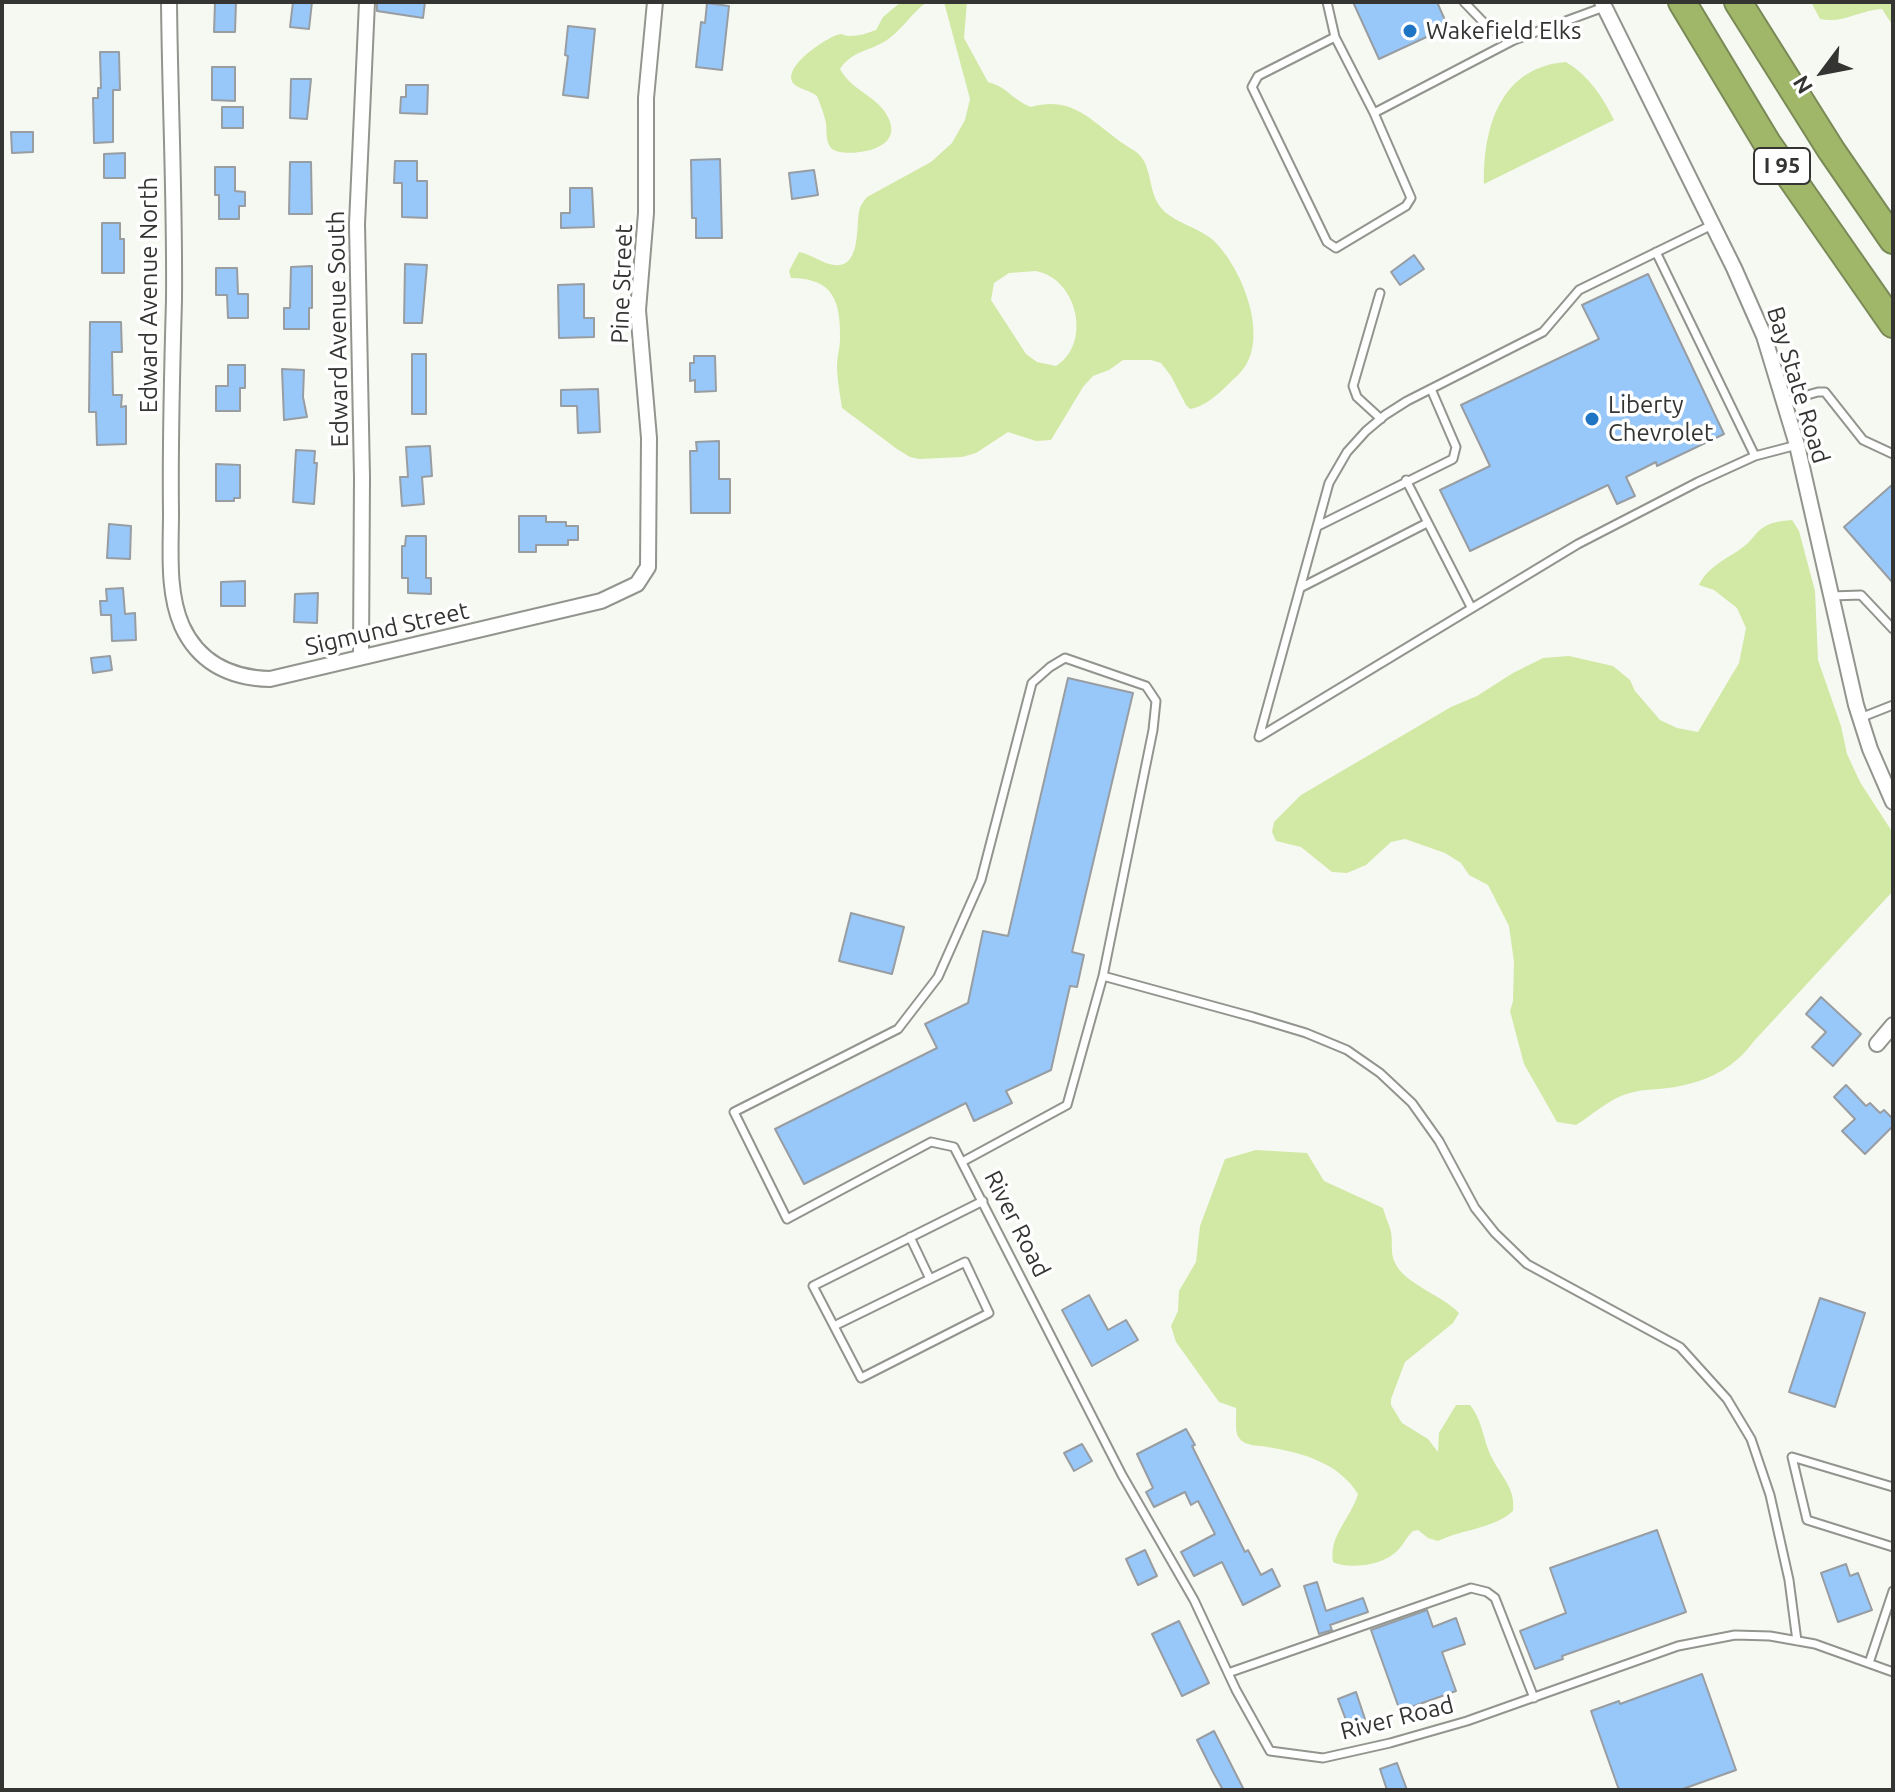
<!DOCTYPE html>
<html>
<head>
<meta charset="utf-8">
<style>
	body { margin:0 }
	#map { position:relative; width:1895px; height:1792px; overflow:hidden; background:#f6f9f2; font-family:Ubuntu,sans-serif }
	canvas { display:block }
	.frame { position:absolute; inset:0; border:4px solid #343532; pointer-events:none }
	.north { position:absolute; left:1783px; top:32px; width:80px; height:80px; -webkit-text-stroke:6px #fff; paint-order:stroke; rotate:238deg; font-size:22px; font-weight:700; line-height:32px; text-align:center; color:#343532 }
	.north::after { content:''; display:block; margin:auto; width:28px; height:36px; background:#343532; clip-path:polygon(50% 0,100% 100%,50% 72%,0 100%) }
</style>
</head>
<body>
<div id="map">
<canvas width="1895" height="1792"></canvas>
<div class="frame"></div>
<div class="north">N</div>
</div>
<script>
const c = document.querySelector('canvas').getContext('2d');
c.lineJoin = 'round';
function fill(path, color) { c.fillStyle = color; c.fill(path, 'evenodd'); }
function trace(path, color, width, dash) { c.strokeStyle = color; c.lineWidth = width; c.lineCap = dash ? 'butt' : 'round'; c.setLineDash(dash || []); c.stroke(path); }
function write(font, color, halo, rows, align = 'center') {
  c.font = font + ' Ubuntu,sans-serif'; c.lineWidth = 7; c.setLineDash([]); c.textBaseline = 'middle'; c.strokeStyle = halo; c.fillStyle = color; for (const [text, x, y, turn = 0] of rows) {
    c.save(); c.translate(x, y); c.rotate((+turn || 0) * Math.PI / 180); c.textAlign = isNaN(turn) ? turn : align; if (halo) c.strokeText(text, 0, 0); c.fillText(text, 0, 0); c.restore();
  }
}
const green = new Path2D(`
	M901,2H927C911,13 901,32 884,42C868,51 851,52 840,69C852,92 882,97 890,122C901,154 841,157 832,149C824,141 828,128 825,119C823,111 820,104 817,96C811,91 799,89 794,84C780,68 825,39 837,35C846,33 841,36 850,36C859,36 868,33 876,30L883,17Z
	M944,2H967L964,38L988,82C1009,88 1011,99 1031,107C1070,96 1089,118 1118,140C1128,148 1140,151 1145,163C1152,179 1150,195 1162,209C1176,224 1199,227 1214,241C1243,269 1272,342 1239,374C1225,387 1209,406 1190,409L1186,405L1171,376L1161,363L1151,360H1123L1109,370L1093,376L1083,387L1051,440L1036,441L1008,432L976,453L962,457L919,459L910,457L897,449L842,408C840,394 837,379 837,365C837,356 840,348 840,340C841,301 833,278 791,278L789,271L799,252C811,254 821,263 834,265C863,269 855,221 860,208C861,205 865,199 867,197L931,162L952,143L965,120L970,99ZM1036,271C1078,279 1092,344 1056,366L1037,362L1026,354L991,300L994,283L1009,273Z
	M1811,2H1893V26L1882,9C1860,10 1843,24 1820,19Z
	M1566,62C1588,75 1603,97 1614,120L1484,184C1483,128 1500,67 1566,62Z
	M1792,520L1799,531L1815,591L1818,660L1841,726L1847,754L1860,782L1893,833V891L1754,1041C1736,1066 1711,1080 1680,1086C1664,1090 1646,1088 1630,1093C1610,1098 1594,1114 1576,1125L1557,1122L1524,1064L1510,1011L1513,1001L1514,962L1509,926L1488,885L1469,875L1461,863L1445,853L1405,839L1391,842L1366,865L1347,873L1332,872L1301,847L1276,841L1272,832L1274,822L1301,795L1451,707L1477,696L1513,673L1543,658L1569,656L1613,666L1630,680L1635,691L1660,720L1677,728L1698,732L1739,663L1746,628L1737,608L1714,590L1699,585C1709,564 1731,558 1748,543C1752,539 1756,533 1761,529C1770,522 1781,521 1792,520Z
	M1256,1150L1307,1153L1324,1181L1383,1208C1385,1216 1389,1224 1391,1232C1393,1243 1390,1253 1395,1263C1406,1285 1441,1294 1459,1313L1453,1323L1405,1362L1391,1399V1405L1402,1423L1428,1439L1438,1452L1439,1433L1456,1405H1470C1483,1421 1483,1441 1492,1458C1501,1476 1516,1489 1513,1511C1493,1529 1463,1529 1438,1541L1428,1538L1418,1530L1413,1531C1406,1537 1403,1546 1396,1552C1383,1565 1349,1570 1333,1562C1329,1535 1351,1518 1358,1494C1339,1463 1303,1453 1268,1447C1259,1445 1246,1447 1239,1438C1234,1432 1237,1416 1236,1408L1219,1402L1176,1342L1171,1326L1178,1311L1179,1291L1196,1262L1200,1226L1225,1159Z`);
const building = new Path2D(`
	M215,2H236L235,32H214Z
	M293,2H312L309,29L290,27Z
	M377,2H425L423,18L377,11Z
	M1353,2H1437L1448,27L1379,59Z
	M707,3L729,6L722,70L696,67L701,22L705,23Z
	M568,26L595,29L588,98L563,95L568,56L565,55Z
	M100,52H119L120,90H113V142L94,143L93,98H98V88H101Z
	M212,67H235V101L212,100Z
	M291,79H311L307,119L290,118Z
	M406,85H428L427,114L400,113L401,97H406Z
	M222,107H243V128H222Z
	M11,132H33V152L12,153Z
	M125,153V178H104V154Z
	M720,159L722,238H696V218H692L691,160Z
	M395,161H417V181H427V218L402,217V183H394Z
	M290,162H311L312,214H289Z
	M215,167H235V191L245,192V206H239V219H219V195H215Z
	M814,170L818,195L792,199L789,173Z
	M570,188H592L594,227L561,228V213H570Z
	M102,223H120V239H124V273H102Z
	M1414,255L1424,269L1400,285L1391,272Z
	M405,264L427,265L422,323H404Z
	M312,266V308H309V329H284V308H290L291,267Z
	M216,268H237L238,294H248V318H228L227,295H216Z
	M1648,274L1724,434L1657,466L1656,462L1626,477L1635,496L1617,504L1608,485L1470,551L1440,490L1490,466L1461,405L1599,339L1582,305Z
	M584,284V318H594V337L559,338L558,285Z
	M90,322H121L122,352H112L113,395H122L121,407L126,406V444L97,445L96,412H89Z
	M412,354H426V414H412Z
	M694,356H715L716,391L695,392V380L690,381V363H694Z
	M228,365H245V388H240V411H216V386H228Z
	M282,369L304,370L303,397L307,417L284,420Z
	M598,389L600,432L578,433L577,406H561V390Z
	M719,441V479H730V513H691L690,451H697L696,442Z
	M430,446L432,476L422,477L424,504L402,506L400,477H408L406,447Z
	M296,450L315,451L314,463H317L314,504L293,502Z
	M216,464L240,465V498H234V501H216Z
	M1893,484V583L1844,527Z
	M519,516H546V522H566V526H578V540H568V545H536V552H519Z
	M109,524L131,526L130,559L107,558Z
	M406,536H426V578H431V594L408,593V578H402V546H405Z
	M245,581V606H221V582Z
	M123,588L125,614L135,613L136,640L112,641L111,615H101L100,601H107L106,589Z
	M318,593L317,623L294,622L295,594Z
	M110,656L112,670L93,673L91,658Z
	M1068,678L1133,693L1072,952L1084,955L1077,987L1070,986L1051,1070L1006,1091L1012,1103L974,1121L966,1103L804,1184L775,1129L937,1048L925,1024L968,1003L983,931L1008,936Z
	M851,913L904,927L892,974L839,961Z
	M1821,997L1861,1034L1833,1066L1812,1047L1826,1032L1806,1014Z
	M1846,1085L1866,1106L1870,1103L1880,1113L1884,1110L1893,1119V1126L1865,1154L1842,1131L1855,1119L1834,1097Z
	M1089,1295L1108,1330L1126,1320L1138,1340L1092,1366L1062,1310Z
	M1820,1298L1865,1313L1835,1407L1789,1392Z
	M1186,1429L1195,1445L1192,1446L1245,1552L1248,1550L1261,1575L1272,1569L1280,1586L1243,1605L1222,1562L1194,1576L1181,1552L1215,1534L1198,1501L1191,1505L1185,1492L1154,1507L1146,1492L1153,1488L1137,1454Z
	M1082,1444L1092,1461L1074,1471L1064,1453Z
	M1657,1530L1686,1612L1562,1656L1563,1659L1535,1669L1520,1631L1566,1613L1550,1568Z
	M1145,1550L1157,1576L1138,1585L1126,1559Z
	M1846,1564L1850,1576L1858,1573L1872,1610L1838,1622L1821,1573Z
	M1317,1582L1326,1611L1363,1598L1368,1612L1330,1625L1332,1630L1319,1634L1304,1586Z
	M1427,1610L1433,1627L1456,1618L1465,1644L1442,1652L1456,1691L1400,1711L1371,1630Z
	M1179,1621L1209,1683L1182,1696L1152,1634Z
	M1702,1674L1736,1770L1680,1790H1619L1591,1711L1619,1701L1620,1704Z
	M1356,1692L1366,1722L1349,1728L1338,1699Z
	M1214,1731L1244,1790H1223L1213,1772L1197,1740Z
	M1397,1763L1407,1790H1387L1380,1769Z`);
const service = new Path2D(`
	M1327,2L1335,37L1258,76L1252,87L1327,242L1336,248L1406,206L1411,198L1374,113L1514,40L1604,7
	M1464,2L1490,29L1514,40
	M1335,37L1374,113
	M1712,225L1579,290L1543,332L1407,401L1385,415L1366,431L1347,452L1329,483L1259,737L1578,544L1698,482L1755,456L1797,445
	M1656,252L1755,456
	M1380,293L1353,386L1357,397L1381,419
	M1786,401L1818,392H1825L1863,440L1893,454
	M1406,480L1471,607
	M1318,526L1453,459L1456,447L1431,389
	M1300,588L1427,523
	M1831,596L1861,595L1893,629
	M1860,718L1893,705
	M1103,976L1153,730L1156,701L1146,686L1065,658L1050,667L1032,683L981,880L938,977L898,1029L734,1112L787,1219L931,1142L954,1147L1122,1475L1194,1600L1236,1690L1270,1751L1323,1758L1390,1743L1467,1721L1678,1646L1735,1635L1770,1636L1815,1644L1893,1672
	M962,1162L1067,1105L1103,976L1253,1017L1306,1033L1347,1050L1380,1073L1412,1103L1439,1141L1475,1208L1495,1233L1527,1264L1680,1347L1727,1399L1751,1439L1770,1495L1789,1580L1797,1641
	M910,1237L930,1279L965,1262L989,1313L861,1378L813,1286L983,1201
	M834,1326L930,1279
	M1893,1487L1792,1457L1807,1520L1893,1547
	M1869,1663L1893,1591
	M1228,1673L1471,1588L1487,1592L1495,1598L1534,1698`);
const minor = new Path2D(`
	M169,2C170,101 175,201 174,300C172,371 170,441 171,512C171,550 167,592 182,626C199,663 231,678 270,679L601,601L637,584L648,567L649,438L638,310L646,213V98L655,2
	M1602,2L1734,268L1764,336L1797,445L1856,705L1870,749L1893,802
	M361,656L362,477L357,224L367,2
	M1877,1044L1893,1025`);
const motorway = new Path2D(`
	M1682,2L1767,143L1893,324
	M1738,2L1831,150L1893,240`);
const markers = [
	[1410,31,8,"#1f75c3"],
	[1592,419,8,"#1f75c3"]
];
const shields = [
	[1782,166,56]
];
const shieldNames = [
	["I 95",1782,166]
];
const poiNames = [
	["Wakefield Elks",1426,31],
	["Liberty",1608,405],
	["Chevrolet",1608,433]
];
const streetNames = [
	["Pine Street",622,284,-88],
	["Edward Avenue North",149,295,-90],
	["Edward Avenue South",338,329,-91],
	["Bay State Road",1798,385,73],
	["Sigmund Street",387,629,-13],
	["River Road",1017,1224,63],
	["River Road",1397,1718,-14]
];
fill(green, '#d2e8a5');
fill(building, '#98c7fa');
trace(building, '#989da2', 2);
trace(service, '#92948e', 11);
trace(minor, '#92948e', 18);
trace(motorway, '#7a8a56', 30);
trace(service, '#fff', 7);
trace(minor, '#fff', 14);
trace(motorway, '#a0b76a', 26);
for (const [x, y, r, color] of markers) { const dot = new Path2D(); dot.arc(x, y, r, 0, 2 * Math.PI); c.fillStyle = color; c.fill(dot); trace(dot, '#fff', 3); }
for (const [x, y, w] of shields) { const box = new Path2D(); box.roundRect(x - w / 2, y - 18, w, 36, 6); c.fillStyle = '#fff'; c.fill(box); trace(box, '#343532', 2); }
write('bold 22px', '#343532', null, shieldNames);
write('24px', '#343532', '#fff', poiNames, 'left');
write('24px', '#343532', '#fff', streetNames);
</script>
</body>
</html>
